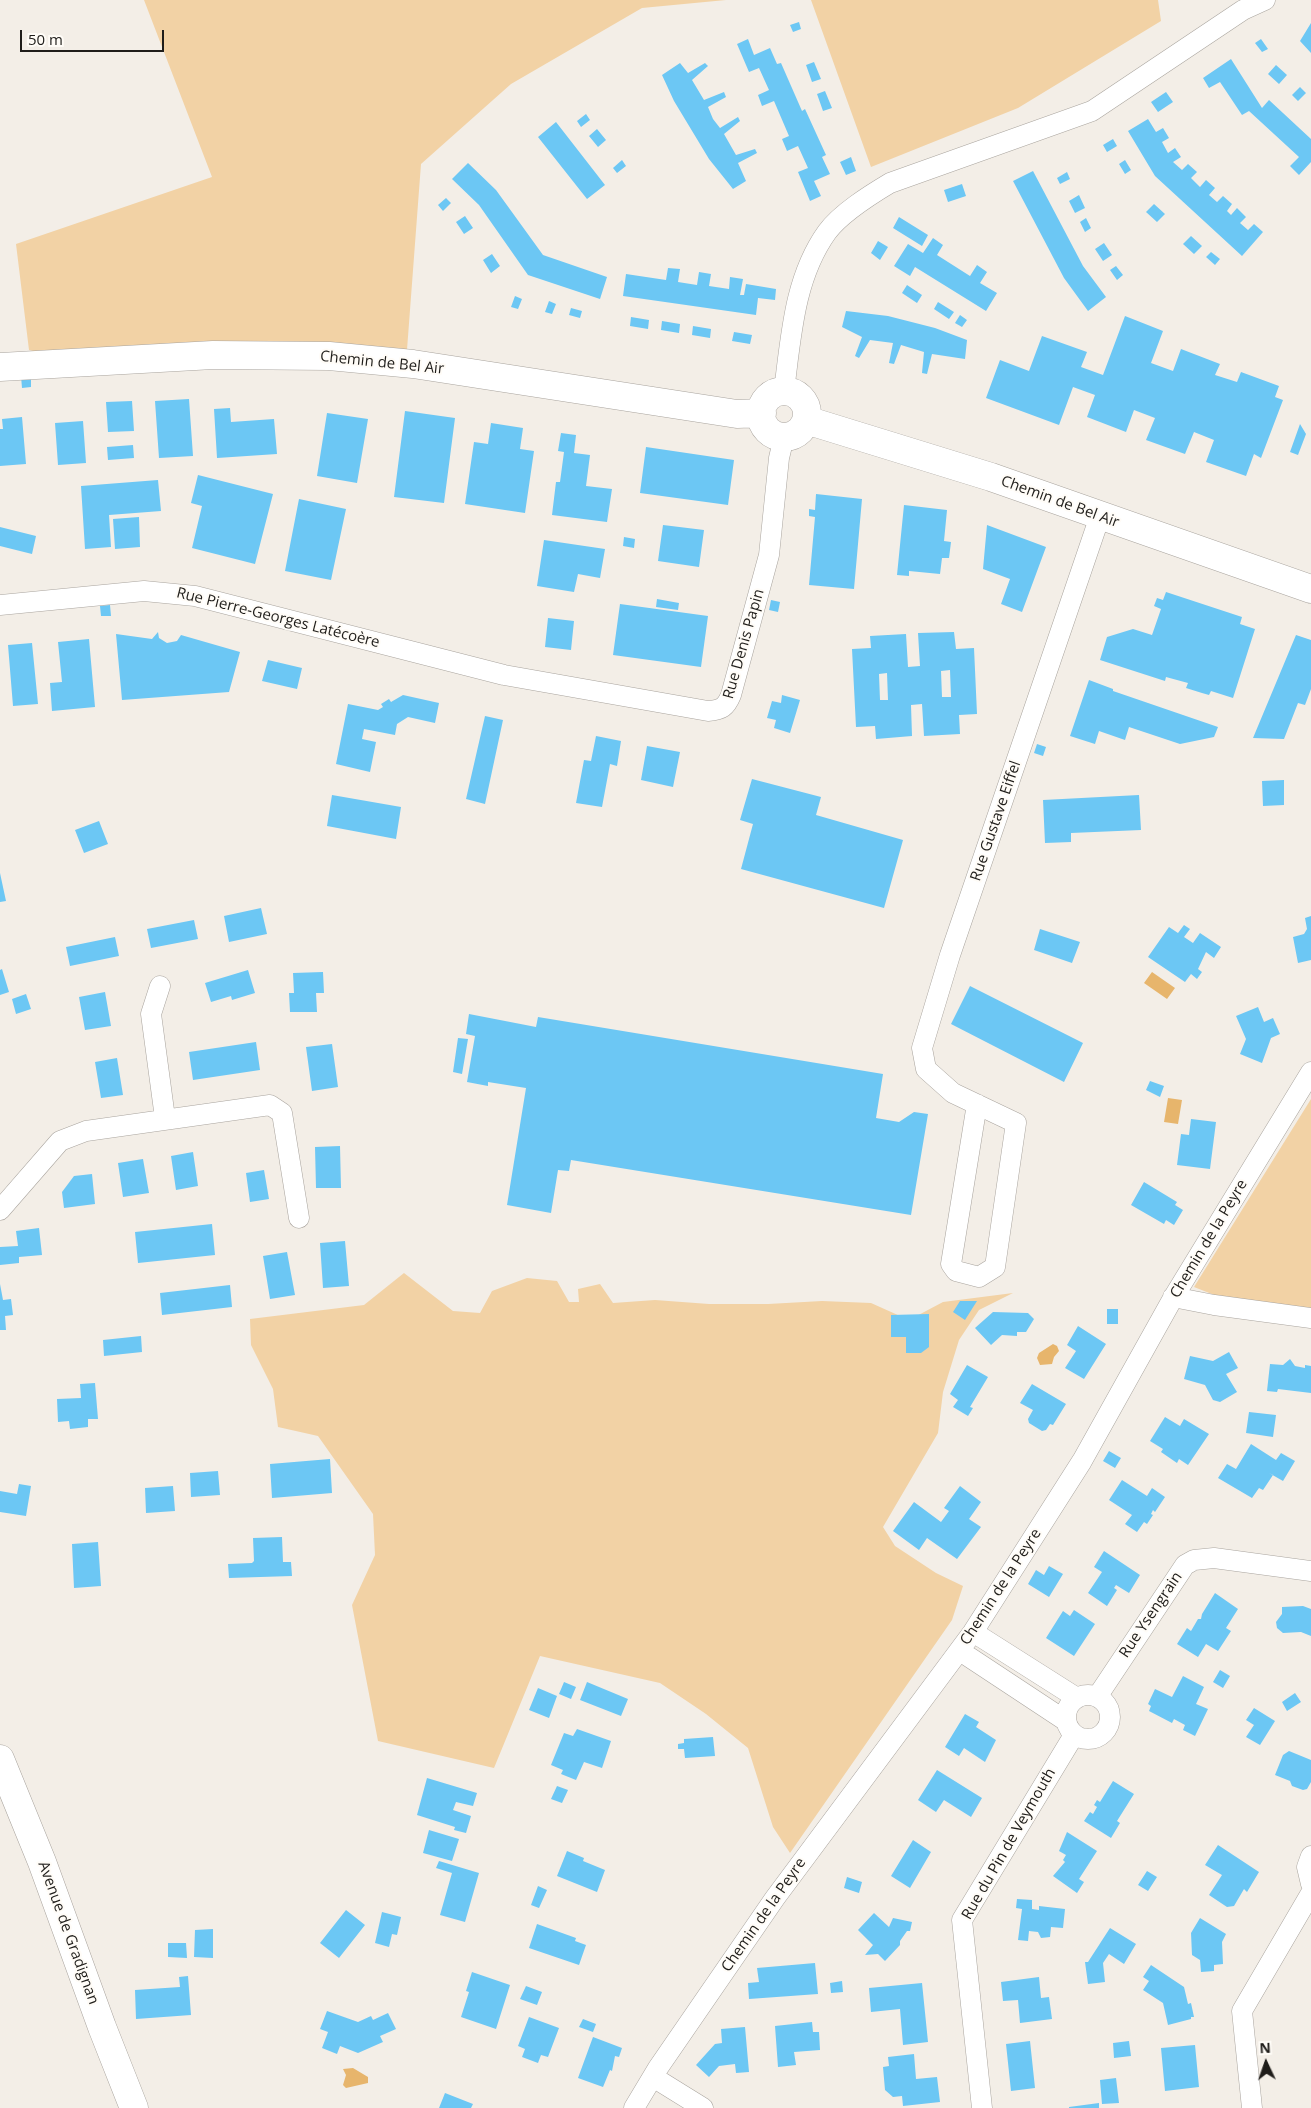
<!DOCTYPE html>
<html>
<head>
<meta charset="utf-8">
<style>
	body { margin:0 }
	#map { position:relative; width:1311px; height:2108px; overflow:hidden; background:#f3eee7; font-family:"Open Sans",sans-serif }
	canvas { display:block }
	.north { position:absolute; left:1241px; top:2038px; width:50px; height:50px; -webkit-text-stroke:4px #fffcf7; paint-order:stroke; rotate:357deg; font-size:14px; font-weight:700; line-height:20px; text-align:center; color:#1f1d1a }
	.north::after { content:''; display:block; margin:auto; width:18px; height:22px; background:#1f1d1a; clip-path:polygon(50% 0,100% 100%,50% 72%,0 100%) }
	.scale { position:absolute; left:20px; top:30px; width:144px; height:22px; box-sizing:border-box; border:2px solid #1f1d1a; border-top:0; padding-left:6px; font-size:15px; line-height:18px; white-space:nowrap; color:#1f1d1a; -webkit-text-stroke:4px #fffcf7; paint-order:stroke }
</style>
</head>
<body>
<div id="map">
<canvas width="1311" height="2108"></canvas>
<div class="north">N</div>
<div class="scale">50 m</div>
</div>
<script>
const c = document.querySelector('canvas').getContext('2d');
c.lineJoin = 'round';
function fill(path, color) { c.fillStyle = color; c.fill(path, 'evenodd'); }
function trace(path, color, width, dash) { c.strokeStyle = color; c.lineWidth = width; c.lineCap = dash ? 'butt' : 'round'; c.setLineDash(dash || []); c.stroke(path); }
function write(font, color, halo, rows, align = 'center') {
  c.font = font + ' "Open Sans",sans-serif'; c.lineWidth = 4; c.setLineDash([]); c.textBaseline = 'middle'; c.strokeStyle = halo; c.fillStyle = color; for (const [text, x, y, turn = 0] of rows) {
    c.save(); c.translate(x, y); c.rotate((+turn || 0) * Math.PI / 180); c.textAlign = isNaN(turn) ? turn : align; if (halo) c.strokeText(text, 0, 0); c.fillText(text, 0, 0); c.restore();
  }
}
const green = new Path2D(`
	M144,0H726L642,8L511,84L421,164L406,363L78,362L29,350L16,244L212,177Z
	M811,0H1158L1161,21L1018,108L871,167Z
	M1311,1099V1309L1217,1296L1194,1287Z
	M404,1273L453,1311L480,1313L492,1291L527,1278L557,1281L569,1302H579L578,1289L600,1284L613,1303L655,1300L709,1304H768L822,1301L871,1303L909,1320L943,1302L1013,1293L979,1310L959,1340L943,1392L938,1433L883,1527L895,1546L936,1573L963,1586L952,1620L790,1853L773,1827L748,1748L706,1714L660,1683L540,1656L494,1768L378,1741L352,1605L375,1555L373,1514L318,1436L278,1427L273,1389L251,1345L250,1319L364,1305Z`);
const water = new Path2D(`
	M1152,972L1175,988L1167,999L1144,983Z
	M1168,1098L1182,1100L1178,1124L1164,1122Z
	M1053,1344L1057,1346L1059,1351L1054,1357L1052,1364L1040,1365L1037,1358L1039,1353Z
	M353,2068L368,2077V2083L346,2088L343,2085L346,2075L343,2069Z`);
const building = new Path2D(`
	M799,22L801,29L793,32L790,25Z
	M1311,23V53L1300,41Z
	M748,39L754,55L770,48L777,64L781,63L802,111L805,109L826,155L822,157L830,174L814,181L821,196L810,201L798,172L808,168L798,146L787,151L782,139L789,136L774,101L762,106L758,95L769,90L759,68L749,72L737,44Z
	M1261,39L1268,49L1262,52L1255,43Z
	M1231,59L1262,108L1269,100L1311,139V162L1299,175L1290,166L1299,157L1249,111L1242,115L1220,82L1209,88L1203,78Z
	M814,62L821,79L812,82L806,65Z
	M680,63L688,73L705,63L708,66L692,80L704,100L724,92L726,97L708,107L713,119L720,128L738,117L740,121L724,134L736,155L755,149L757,153L738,163L746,181L733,189L709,159L674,101L662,75Z
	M1276,65L1287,75L1279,84L1268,74Z
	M1300,87L1306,93L1298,101L1292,95Z
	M825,91L832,108L823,111L817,94Z
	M1166,92L1173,102L1158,112L1151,102Z
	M586,114L590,120L581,127L577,121Z
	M1148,119L1156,132L1163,128L1169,138L1162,142L1168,153L1175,148L1181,157L1173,162L1182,170L1188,164L1197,172L1191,178L1200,187L1206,180L1215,188L1209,195L1217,202L1223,196L1232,204L1227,211L1231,215L1237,208L1246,217L1240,223L1248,230L1254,224L1263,232L1242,256L1155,176L1128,131Z
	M556,122L605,185L587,199L538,137Z
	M597,129L606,140L598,147L589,136Z
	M1113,139L1117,146L1107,152L1103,145Z
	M851,157L856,171L846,175L840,162Z
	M622,160L626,166L617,173L613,168Z
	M1125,160L1131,170L1125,174L1119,164Z
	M468,163L496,190L543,255L607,277L600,299L528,275L479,205L452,179Z
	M1033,171L1083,266L1106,297L1088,311L1064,278L1013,181Z
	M1067,172L1070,179L1060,184L1057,178Z
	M962,184L966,196L948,202L944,190Z
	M1079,195L1085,208L1075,213L1069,201Z
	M446,198L451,203L443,211L438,205Z
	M1154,204L1165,214L1157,222L1146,212Z
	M465,216L473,228L464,234L456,222Z
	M899,217L928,235L922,246L893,228Z
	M1086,218L1091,228L1085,232L1080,222Z
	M1191,236L1202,246L1194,254L1183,244Z
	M933,238L943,245L937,255L970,276L977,265L987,272L980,283L997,293L986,311L915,267L910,276L894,266L908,244L923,253Z
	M878,241L888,247L880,260L871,253Z
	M1104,243L1112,255L1103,261L1095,249Z
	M1211,252L1220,259L1215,265L1206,257Z
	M492,254L500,266L491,273L483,260Z
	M1116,266L1123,275L1117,280L1110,270Z
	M668,268L680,269L678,282L697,285L699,272L711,274L709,286L729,289L730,277L743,279L740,295H744L746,284L776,289L775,300L758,298L756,315L623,296L626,274L666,280Z
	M907,285L922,295L917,303L902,293Z
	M515,296L522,299L518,309L511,307Z
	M549,301L556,304L552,314L545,312Z
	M938,302L954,312L949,319L934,309Z
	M571,308L582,311L580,318L569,315Z
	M846,311L888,316L935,328L967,340L965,359L932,354L927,374L922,373L924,352L901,345L894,364L889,363L893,343L870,340L859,358L855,356L862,337L842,327Z
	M960,315L967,320L962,327L955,323Z
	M1125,316L1163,331L1151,363L1173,371L1181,349L1220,364L1215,375L1237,382L1241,372L1279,386L1275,397L1283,400L1261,458L1254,454L1246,476L1206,462L1214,440L1194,432L1185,454L1146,440L1155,418L1134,410L1126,432L1087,417L1095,395L1073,387L1059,425L986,398L1000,360L1029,371L1042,336L1087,352L1081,367L1103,375Z
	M631,317L649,320L648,329L630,326Z
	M662,321L680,324L679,333L661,330Z
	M693,326L711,329L710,338L692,335Z
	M734,332L752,335L750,344L732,341Z
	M31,375V387L22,388L21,376Z
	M189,399L193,456L159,458L155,401Z
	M132,401L134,431L108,432L106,402Z
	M230,408L231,422L274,419L277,454L217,458L214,409Z
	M405,411L455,418L444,503L394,497Z
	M327,413L368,419L357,483L317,476Z
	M22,417L26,464L0,466V429H3L2,419Z
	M83,421L86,463L58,465L55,423Z
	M491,423L523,428L520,449L534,451L525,513L465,504L474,442L488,444Z
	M1300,424L1306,434L1298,455L1290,452Z
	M561,433L576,435L574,453L590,455L586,486L612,489L607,522L552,515L556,482H560L564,452L558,451Z
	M133,445L134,458L108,460L107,447Z
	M646,447L734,460L728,505L640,493Z
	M198,475L273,494L255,564L192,548L202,506L191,503Z
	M158,480L161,511L109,515L111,547L85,549L81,486Z
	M816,494L862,499L854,589L809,585L815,517L809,516V509L815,510Z
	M299,499L346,509L331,580L285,571Z
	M904,505L947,510L944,541L951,542L949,558H942L940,574L909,571V576L897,575Z
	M139,517L140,547L115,549L113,519Z
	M663,525L704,530L699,567L658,561Z
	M987,525L1046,547L1022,612L1001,604L1010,579L983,569Z
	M0,527L36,536L32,554L0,546Z
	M624,537L635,539L634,548L623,546Z
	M544,540L605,549L600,578L578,574L574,592L537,586Z
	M1166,592L1242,617L1240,624L1255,629L1233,698L1211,691L1209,695L1202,693L1186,688L1188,683L1166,677L1165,681L1100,660L1107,637L1133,629L1152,635L1161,609L1154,606L1157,598L1163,600Z
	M657,599L679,603L678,610L656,607Z
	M771,600L780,602L778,612L769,610Z
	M620,604L708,616L701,667L613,655Z
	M110,605L111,616H101L100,606Z
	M548,618L574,621L571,650L545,647Z
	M158,632L159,638L167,643L177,641L181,635L240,652L229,692L122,700L116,634L152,639Z
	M954,632L956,649L974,648L977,714L959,715L960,734L924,736L922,704L911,705L912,736L876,739L875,726L856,727L852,649L871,648L870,636L906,634L908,667L920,666L918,633ZM950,670L951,697H942L941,671ZM887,673L888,700H880L879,674Z
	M1296,635L1311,640V689L1305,705L1298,703L1284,739L1253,738Z
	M89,639L95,707L52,711L50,683L62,682L58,642Z
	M32,643L38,704L13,706L8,645Z
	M268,660L302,668L297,689L262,681Z
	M1089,680L1113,689V691L1218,727L1214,737L1180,744L1129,727L1125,740L1099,731L1095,744L1070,736Z
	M403,695L439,703L435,723L408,717L397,724L395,735L364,729L362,739L376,742L370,772L336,764L348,704L378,710L383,707L381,704L389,699L391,702Z
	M782,695L800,700L790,733L774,728L776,720L767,718L772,701L781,703Z
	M485,716L503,720L485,804L466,799Z
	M596,736L621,741L617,766L610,764L602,807L576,803L584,760L591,761Z
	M1037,744L1046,747L1043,756L1034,753Z
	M647,746L680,752L673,787L641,780Z
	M752,779L821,797L816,815L903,840L884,908L741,869L753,824L740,820Z
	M1284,780V805L1263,806L1262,781Z
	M332,795L401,807L396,839L327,826Z
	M1139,795L1141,830L1071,833V842L1045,843L1043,800Z
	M99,821L108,844L84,853L75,830Z
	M0,873L6,901L0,902Z
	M261,908L267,934L229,942L224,916Z
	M1311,916V960L1298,963L1293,937L1304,934L1307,929L1305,918Z
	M194,920L198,939L151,948L147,929Z
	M1184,925L1190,929L1184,937L1193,943L1200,933L1221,947L1214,958L1206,952L1198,969L1202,972L1197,979L1191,974L1185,982L1148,957L1169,927L1178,933Z
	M1040,929L1080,942L1072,963L1034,950Z
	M115,937L119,956L70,966L66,947Z
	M2,969L9,992L0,995V970Z
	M248,970L255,993L232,1000L231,996L211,1002L205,983Z
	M323,972L324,993H316L317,1012H290L289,993H294L293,973Z
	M970,986L1083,1043L1064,1082L951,1024Z
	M105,992L111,1026L85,1030L79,997Z
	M26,994L31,1009L16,1014L12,999Z
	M1258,1007L1264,1022L1273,1018L1280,1034L1271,1038L1262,1063L1240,1054L1246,1039L1236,1016Z
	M469,1014L536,1027L538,1017L883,1074L876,1118L899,1122L914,1112L928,1114L911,1215L571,1160L569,1171L558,1170L551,1213L507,1205L526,1088L488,1082V1086L467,1082L475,1036L466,1034Z
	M458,1038L468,1039L462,1074L453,1072Z
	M256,1042L260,1070L193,1080L189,1052Z
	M332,1044L338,1087L312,1091L306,1047Z
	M117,1058L123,1095L101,1098L95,1062Z
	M1150,1081L1164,1086L1160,1097L1146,1090Z
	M1191,1119L1216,1122L1210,1169L1177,1165L1181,1134L1189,1135Z
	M340,1146L341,1188H316L315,1147Z
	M193,1152L198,1186L176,1190L171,1156Z
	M143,1159L149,1193L123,1197L118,1163Z
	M264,1170L269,1199L250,1202L246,1173Z
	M92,1174L95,1204L64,1208L62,1192L74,1176Z
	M1144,1182L1177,1202L1175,1205L1183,1210L1174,1225L1166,1220L1164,1224L1131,1205Z
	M212,1224L215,1255L138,1263L135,1232Z
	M39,1228L42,1255L19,1257V1263L0,1265V1247L18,1246L16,1231Z
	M345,1241L349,1286L323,1288L320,1243Z
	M287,1252L295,1295L270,1299L263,1256Z
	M0,1284L3,1300L11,1299L13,1315L5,1316L6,1330H0Z
	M230,1285L232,1307L162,1315L160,1293Z
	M960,1301H977L965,1320L953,1312Z
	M1107,1309H1118V1324H1107Z
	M993,1312L1028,1313L1034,1319L1026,1332H1017V1336L1002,1335L991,1345L975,1328Z
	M929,1314V1347L921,1353H906V1337H891V1315Z
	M1078,1326L1106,1344L1084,1379L1065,1368L1076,1351L1067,1345Z
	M141,1336L142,1352L104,1356L103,1340Z
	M1229,1352L1238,1368L1226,1374L1237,1392L1220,1402L1213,1400L1205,1385L1184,1379L1190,1356L1213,1361Z
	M1290,1359L1295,1366L1305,1368V1365L1311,1366V1393L1278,1389L1277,1392L1267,1391L1270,1364L1283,1365Z
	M967,1365L988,1377L970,1407L973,1408L968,1416L953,1407L958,1400L950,1394Z
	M95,1383L98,1419H88V1427L70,1429L69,1421L58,1422L57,1399L81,1398L80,1384Z
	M1032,1384L1066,1404L1053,1425L1050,1424L1046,1430L1042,1431L1029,1423L1028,1419L1033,1410L1020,1403Z
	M1249,1412L1276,1415L1273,1437L1246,1433Z
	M1165,1417L1180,1426L1184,1419L1209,1434L1188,1465L1179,1459L1177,1463L1161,1452L1163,1449L1150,1441Z
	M1251,1444L1276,1460L1281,1453L1295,1461L1283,1481L1269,1473L1273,1475L1263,1490L1259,1488L1252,1498L1218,1478L1227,1464L1236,1469Z
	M1109,1451L1121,1458L1115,1468L1103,1461Z
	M330,1459L332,1493L272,1498L270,1464Z
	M218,1471L220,1495L191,1497L190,1473Z
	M1122,1480L1147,1496L1152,1488L1165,1497L1155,1512L1153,1510L1151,1514L1153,1515L1147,1524L1144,1522L1137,1532L1125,1524L1132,1515L1109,1500Z
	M19,1484L31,1486L26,1516L0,1512V1491L17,1494Z
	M173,1486L175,1511L146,1513L145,1488Z
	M960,1486L981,1502L969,1519L981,1527L957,1559L927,1538L919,1550L893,1531L914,1502L941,1522L949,1511L944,1508Z
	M282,1537L283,1562H291L292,1576L229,1578L228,1564L252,1563L254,1561L253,1538Z
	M98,1542L101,1586L74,1588L72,1544Z
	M1104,1551L1140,1575L1129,1593L1116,1585L1114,1588L1117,1590L1107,1606L1088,1593L1102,1572L1094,1567Z
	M1049,1566L1063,1574L1049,1597L1028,1584L1036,1570L1044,1575Z
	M1215,1593L1238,1609L1226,1628L1231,1631L1218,1651L1206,1644L1198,1657L1177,1644L1187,1628L1191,1631L1198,1619H1201L1202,1614Z
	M1303,1606L1311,1609V1636L1301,1632L1283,1633L1277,1628L1276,1622L1282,1614V1607Z
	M1074,1610L1095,1624L1074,1656L1046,1638L1063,1611L1070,1616Z
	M1220,1670L1230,1676L1223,1688L1213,1682Z
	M1183,1676L1204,1687L1196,1704L1208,1709L1195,1736L1183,1730L1185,1725L1174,1719L1172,1723L1149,1711L1151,1706L1148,1704L1155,1689L1172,1697Z
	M564,1682L576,1687L571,1699L559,1694Z
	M587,1682L628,1699L621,1716L580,1700Z
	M538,1688L557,1696L549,1718L529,1710Z
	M1295,1693L1301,1702L1287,1711L1282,1702Z
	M1254,1708L1275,1721L1260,1745L1246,1737L1254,1725L1246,1720Z
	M965,1714L979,1722L976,1727L996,1740L985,1762L964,1748L959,1756L945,1747Z
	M577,1729L611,1741L602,1768L584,1762L576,1780L561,1774L563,1770L551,1765L564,1733L573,1736Z
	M713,1737L715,1756L685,1758L684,1749H678V1744L684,1743V1739Z
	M1289,1751L1311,1760V1782L1307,1789L1303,1790L1292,1786L1290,1781L1275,1775L1283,1755Z
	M937,1770L982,1798L971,1817L944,1800L936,1812L918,1800Z
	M427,1778L477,1793L473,1806L456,1802L453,1810L471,1816L466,1833L454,1830L455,1827L417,1815Z
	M1113,1781L1134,1794L1117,1821L1120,1823L1111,1838L1084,1821L1090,1812L1093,1814L1097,1807L1094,1805L1097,1800L1100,1802Z
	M557,1786L568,1790L562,1803L551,1799Z
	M429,1830L459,1839L452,1861L423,1853Z
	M1067,1832L1097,1851L1079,1879L1084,1882L1077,1893L1053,1876L1065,1862L1063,1860L1066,1855L1059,1851Z
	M913,1840L931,1852L910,1888L891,1876Z
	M1218,1845L1259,1872L1247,1892L1244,1889L1234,1906L1227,1907L1209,1895L1222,1875L1205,1865Z
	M567,1851L584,1858L583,1861L605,1870L597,1892L557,1876Z
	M439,1861L479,1873L465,1922L440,1915L452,1873L436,1868Z
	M1147,1871L1157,1877L1148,1891L1138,1885Z
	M847,1877L862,1882L859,1893L844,1888Z
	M538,1886L547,1890L539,1908L531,1905Z
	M1017,1899L1032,1900V1909L1039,1910V1906L1065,1909L1063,1928L1051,1927L1050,1937L1041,1938L1038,1932L1029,1931L1028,1941L1018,1940L1022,1909L1016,1908Z
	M346,1910L365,1925L339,1958L320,1943Z
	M382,1912L401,1917L397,1935L392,1934L389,1947L375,1943Z
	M874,1913L889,1927L893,1918L912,1922L910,1931H907L900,1941V1945L885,1961L878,1954L865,1955L873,1945L858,1930Z
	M1200,1918L1226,1934L1222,1942L1223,1964L1214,1965V1971L1201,1972L1200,1960L1192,1955L1191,1933Z
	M537,1924L576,1938L575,1941L586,1945L579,1965L529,1948Z
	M1110,1928L1136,1944L1124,1964L1109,1954L1103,1963L1105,1982L1088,1984L1085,1962H1088Z
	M213,1929V1958L194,1957L195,1930Z
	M168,1943H186L187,1958L168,1957Z
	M815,1963L818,1994L749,1999L748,1983L759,1982L757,1968Z
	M1151,1965L1184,1987L1188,2004L1191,2003L1194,2017H1191V2019L1168,2025L1163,2003L1143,1990L1149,1981L1143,1977Z
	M472,1972L510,1985L496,2029L461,2017L469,1992L466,1991Z
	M188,1976L191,2015L136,2019L135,1990L180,1987L179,1977Z
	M1039,1977L1041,1998L1049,1997L1052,2019L1020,2023L1018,2000L1003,2001L1001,1982Z
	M842,1981L843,1992L831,1993L830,1983Z
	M922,1983L928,2042L903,2045L900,2009L871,2012L869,1988Z
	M526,1986L542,1992L537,2005L520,1999Z
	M327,2011L358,2022L371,2016L373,2020L388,2013L396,2029L380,2036L383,2042L358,2053L340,2046L337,2054L322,2048L328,2032L320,2029Z
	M529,2017L559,2028L548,2057L541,2055L538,2063L522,2057L525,2049L518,2046Z
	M583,2019L596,2024L593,2032L579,2027Z
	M812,2022L813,2032H819L820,2050L794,2052L796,2065L778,2067L775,2026Z
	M745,2027L749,2072L736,2073L735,2064L719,2066L709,2077L696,2065L715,2044L722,2043L721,2029Z
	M593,2037L622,2048L619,2057L615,2056L612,2071L610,2070L603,2087L578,2078Z
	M1030,2041L1035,2088L1011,2091L1006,2044Z
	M1129,2041L1131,2056L1114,2058L1113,2043Z
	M1195,2045L1199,2087L1165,2091L1161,2048Z
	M914,2054L916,2079L937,2077L940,2102L903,2106L902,2096L893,2097L885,2090L883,2067L889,2066L888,2057Z
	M1116,2078L1119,2103L1102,2104L1100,2080Z
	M445,2093L473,2104L471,2108H439Z
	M1099,2103V2108H1069V2107Z`);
const street = new Path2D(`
	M784,391C791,337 794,278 827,232C841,213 870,195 890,183L1092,111L1243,10L1265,0
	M0,605L144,591L195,596L504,675L708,711C722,710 726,707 731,695L769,555L779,458L784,437
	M160,986L151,1014L165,1118
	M977,1104L951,1264L956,1271L979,1277L995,1267L1016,1123L953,1093L926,1069L922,1048L950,955L1100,516
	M0,1210L60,1141L86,1131L270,1105L282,1113L299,1218
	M1173,1297L1214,1305L1311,1318
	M973,1632L1077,1698
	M960,1651L1066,1721
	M1066 1717a22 22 0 1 1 44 0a22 22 0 1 1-44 0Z
	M1097,1697L1185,1565L1194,1560L1214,1558L1311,1571
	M1311,1856L1307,1867L1311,1884
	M653,2077L703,2108
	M634,2108L658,2068L775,1898L973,1632L1082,1461L1173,1298L1311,1072
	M982,2108L962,1920L1074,1735
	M1252,2108L1242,2011L1311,1893`);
const secondary = new Path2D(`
	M0,367L213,355L329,356L413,364L737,414L762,413
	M761 414a23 23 0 1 1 46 0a23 23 0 1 1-46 0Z
	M806,420L991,477L1311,589
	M0,1759L42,1862L102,2027L134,2108`);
const streetNames = [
	["Chemin de Bel Air",382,363,6],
	["Chemin de Bel Air",1060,502,20],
	["Rue Pierre-Georges Latécoère",278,618,14],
	["Rue Denis Papin",744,644,-74],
	["Rue Gustave Eiffel",996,821,-71],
	["Chemin de la Peyre",1209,1239,-59],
	["Chemin de la Peyre",1001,1587,-57],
	["Rue Ysengrain",1151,1615,-56],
	["Rue du Pin de Veymouth",1009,1844,-60],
	["Chemin de la Peyre",764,1915,-55],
	["Avenue de Gradignan",68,1933,70]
];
fill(green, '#f2d2a5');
fill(water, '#e7b56c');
fill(building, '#6cc7f4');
trace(street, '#a9a49e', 21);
trace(secondary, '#a9a49e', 29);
trace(street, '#fff', 20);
trace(secondary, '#fff', 28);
write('15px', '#1f1d1a', '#fffcf7', streetNames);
</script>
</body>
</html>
